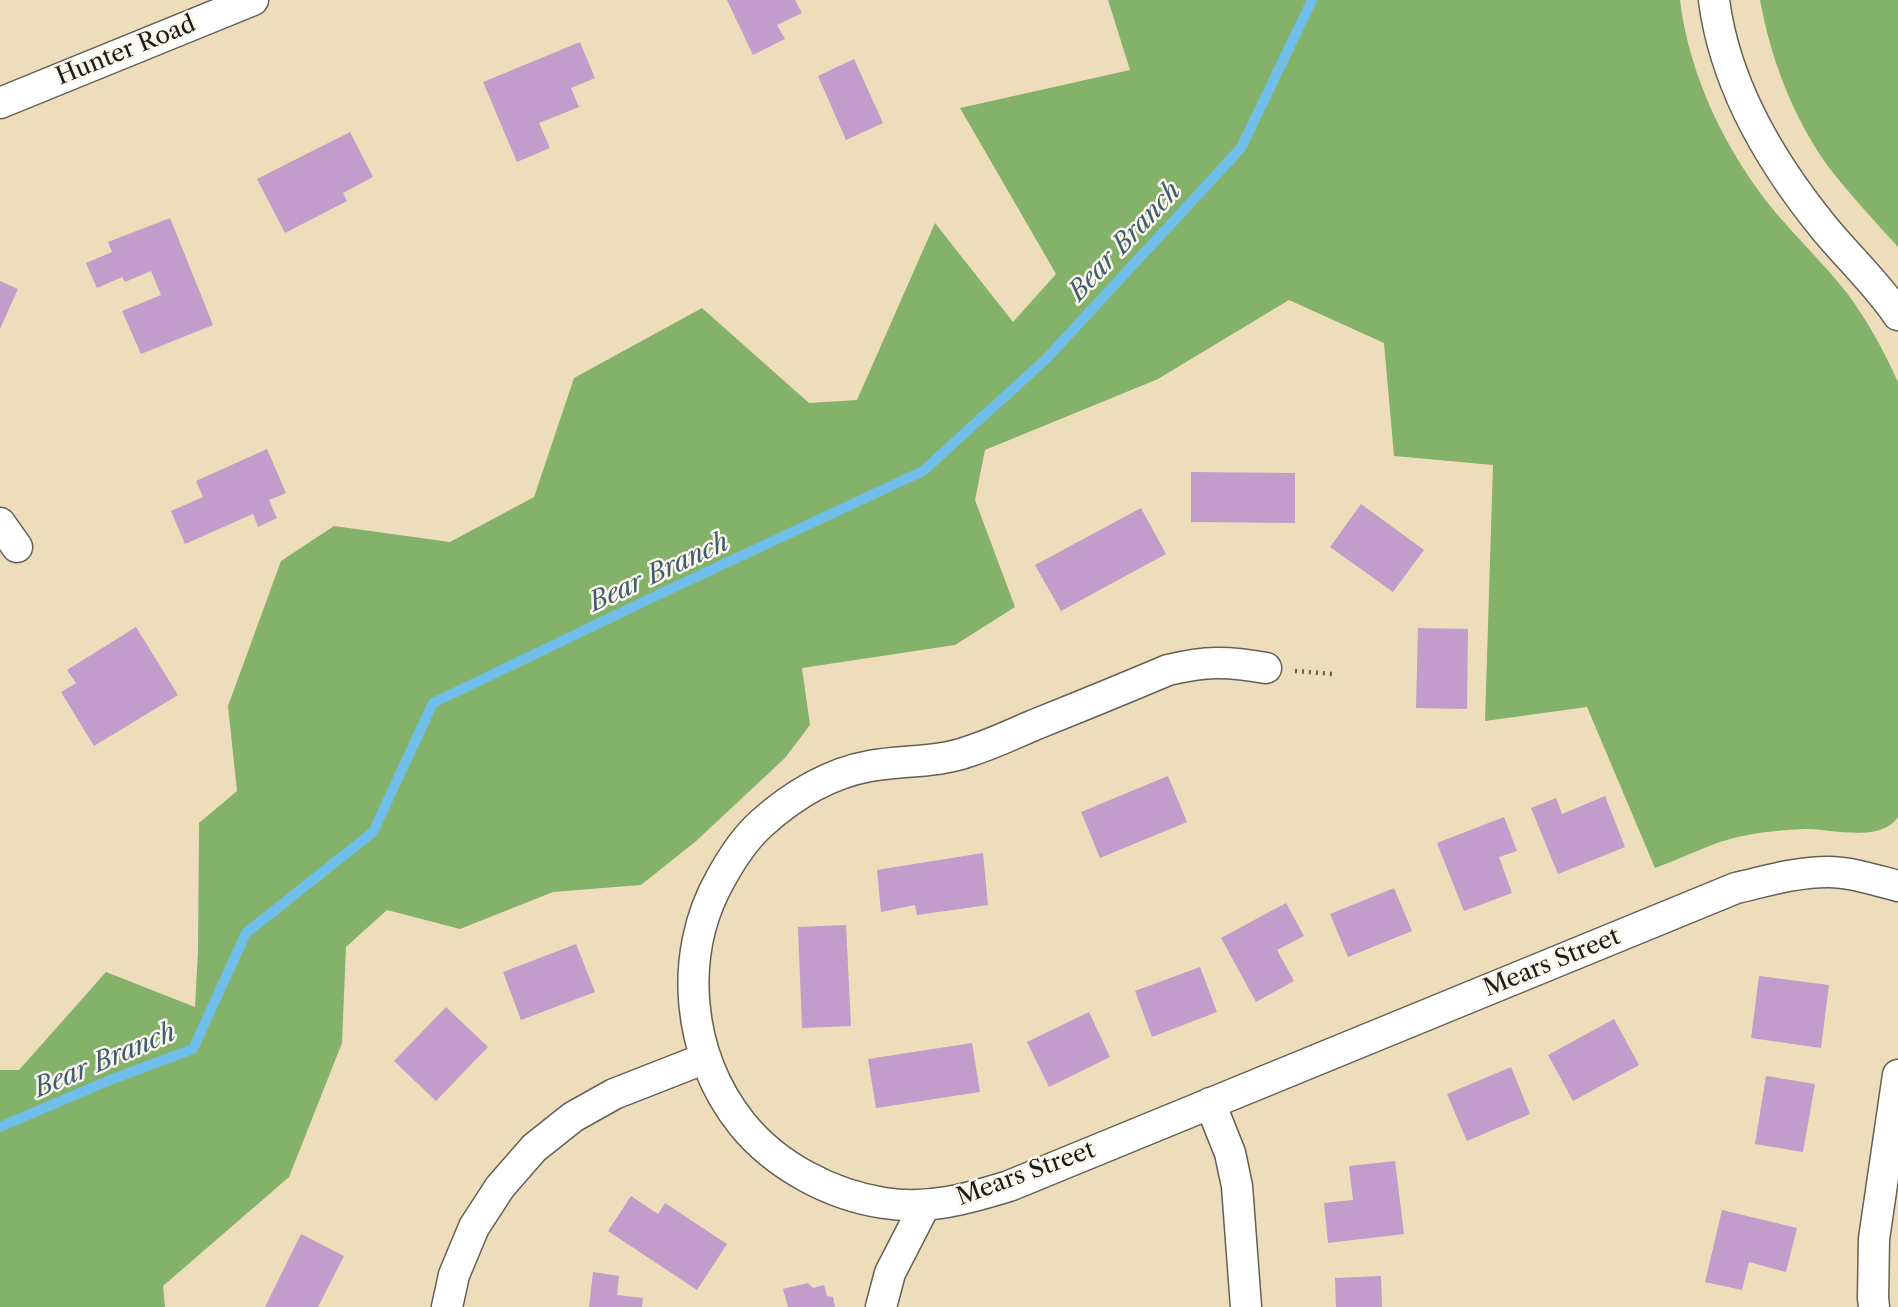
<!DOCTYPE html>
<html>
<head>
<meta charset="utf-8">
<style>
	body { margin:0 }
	canvas { display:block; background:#edb }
</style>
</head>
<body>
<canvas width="1898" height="1307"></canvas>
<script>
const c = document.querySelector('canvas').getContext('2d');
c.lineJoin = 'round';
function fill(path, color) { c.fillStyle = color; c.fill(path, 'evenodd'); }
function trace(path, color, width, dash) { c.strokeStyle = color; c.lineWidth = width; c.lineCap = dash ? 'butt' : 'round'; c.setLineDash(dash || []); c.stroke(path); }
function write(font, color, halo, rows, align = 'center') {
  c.font = font + ' "Libre Caslon Text",serif'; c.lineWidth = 5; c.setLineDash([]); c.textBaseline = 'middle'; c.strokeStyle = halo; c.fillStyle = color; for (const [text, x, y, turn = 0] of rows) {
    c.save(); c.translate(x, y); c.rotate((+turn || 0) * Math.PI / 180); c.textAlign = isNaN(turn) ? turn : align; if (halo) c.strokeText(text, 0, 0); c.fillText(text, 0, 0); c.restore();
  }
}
const forest = new Path2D(`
	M1108,0H1680C1689,76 1727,154 1776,213C1799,240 1825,265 1847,293C1867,320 1884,351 1898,382V817C1881,843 1832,829 1806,829C1778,830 1747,833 1720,842C1698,850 1677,860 1655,868L1587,707L1485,721L1493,465L1394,456L1384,343L1289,300L1158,379L985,450L975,500L1015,607L955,645L802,668L810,725L785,758L695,842L641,885L553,892L460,929L387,910L346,947L342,1043L289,1177L163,1286L165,1307H0V1070H19L106,972L195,1007L198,951L199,823L237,791L228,706L281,561L334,526L450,542L534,497L574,378L702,308L809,403L857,400L935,223L1013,322L1056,274L960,108L1130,70Z
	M1760,0H1898V247C1874,220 1849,194 1827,165C1792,115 1771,59 1760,0Z`);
const stream = new Path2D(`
	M0,1127L110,1080L193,1049L246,933L373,832L433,703L666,591L923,471L1046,359L1241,148L1312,0`);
const building = new Path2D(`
	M727,0H795L802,13L777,25L785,39L753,55Z
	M580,42L595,78L571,88L579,107L539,123L550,148L517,162L483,82Z
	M854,59L883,123L846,140L818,76Z
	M350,132L373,177L343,193L347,201L285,233L257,179Z
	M170,218L213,325L141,354L122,311L161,295L151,271L125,282L122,277L97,288L86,263L112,252L108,242Z
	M0,281L18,289L0,329Z
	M267,449L286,493L269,500L277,518L258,527L253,514L185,544L171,511L203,497L196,481Z
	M1191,472L1295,473V523L1191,522Z
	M1361,504L1424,550L1393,592L1330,547Z
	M1141,508L1166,554L1061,611L1035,565Z
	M136,627L178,695L94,746L61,692L76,683L67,670Z
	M1418,628L1468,629L1467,709L1416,708Z
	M1168,776L1187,822L1100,858L1081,812Z
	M1605,796L1625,847L1558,874L1531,808L1556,798L1562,814Z
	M1504,817L1517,851L1499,857L1512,893L1464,911L1437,843Z
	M983,853L988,905L917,915L915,905L881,912L877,870Z
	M1394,888L1412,931L1348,957L1330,914Z
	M1286,903L1304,936L1277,950L1294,981L1256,1002L1221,938Z
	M846,925L851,1026L802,1028L798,927Z
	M576,944L595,992L521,1020L503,972Z
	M1200,967L1217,1012L1152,1037L1135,991Z
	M1759,976L1829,985L1821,1048L1751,1038Z
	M446,1007L488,1047L436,1101L394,1061Z
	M1089,1012L1110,1057L1049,1087L1027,1042Z
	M1614,1019L1639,1065L1573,1101L1548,1055Z
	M972,1043L980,1092L876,1108L868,1059Z
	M1511,1067L1530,1114L1467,1141L1447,1094Z
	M1766,1076L1815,1084L1803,1152L1755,1144Z
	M1395,1161L1404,1234L1328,1243L1324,1203L1353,1200L1349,1166Z
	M631,1196L658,1214L665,1203L727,1244L697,1290L608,1231Z
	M1722,1210L1797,1228L1786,1272L1749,1262L1742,1290L1705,1282Z
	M301,1234L344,1256L318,1307H265Z
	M593,1272L619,1276L617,1295L643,1298L642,1307H589Z
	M1381,1276L1382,1307H1336L1335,1278Z
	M808,1283L813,1288L824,1285L827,1296L833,1297L835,1307H788L783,1289Z`);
const path = new Path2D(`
	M1295,671L1333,674`);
const minor = new Path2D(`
	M1714,0C1725,86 1771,163 1825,229C1849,258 1877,284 1898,315
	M0,103L253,0
	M0,523L17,547
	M1266,668C1227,661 1206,661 1168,670C1123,689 1079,707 1034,725C1013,734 992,744 970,751C938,763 903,760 870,766C830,773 792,796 762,823C745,838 732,858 721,878C677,955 687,1055 742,1124C776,1166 831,1195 884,1203C928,1210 967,1199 1009,1186L1736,888C1767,881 1796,872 1828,872C1851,872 1875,880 1898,886
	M1210,1103L1230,1153L1237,1186L1246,1307
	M447,1307L454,1275L474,1227L500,1187L534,1148L573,1117L614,1094L706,1058
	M881,1307L890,1273L925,1205
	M1874,1307L1873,1298L1874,1239L1898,1075`);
const streetNames = [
	["Hunter Road",126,51,-22],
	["Mears Street",1552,963,-22],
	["Mears Street",1026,1174,-20]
];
const waterNames = [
	["Bear Branch",1125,242,-47],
	["Bear Branch",659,573,-25],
	["Bear Branch",105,1061,-23]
];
fill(forest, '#84b26b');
trace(stream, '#70bfeb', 10);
fill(building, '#c29cca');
trace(minor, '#666054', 33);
trace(path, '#666054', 4.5, [2, 5]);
trace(minor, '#fff', 30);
write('24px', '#1c1c1c', '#fbf7ec', streetNames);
write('italic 26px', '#3e5d6f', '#fbf7ec', waterNames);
</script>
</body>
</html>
